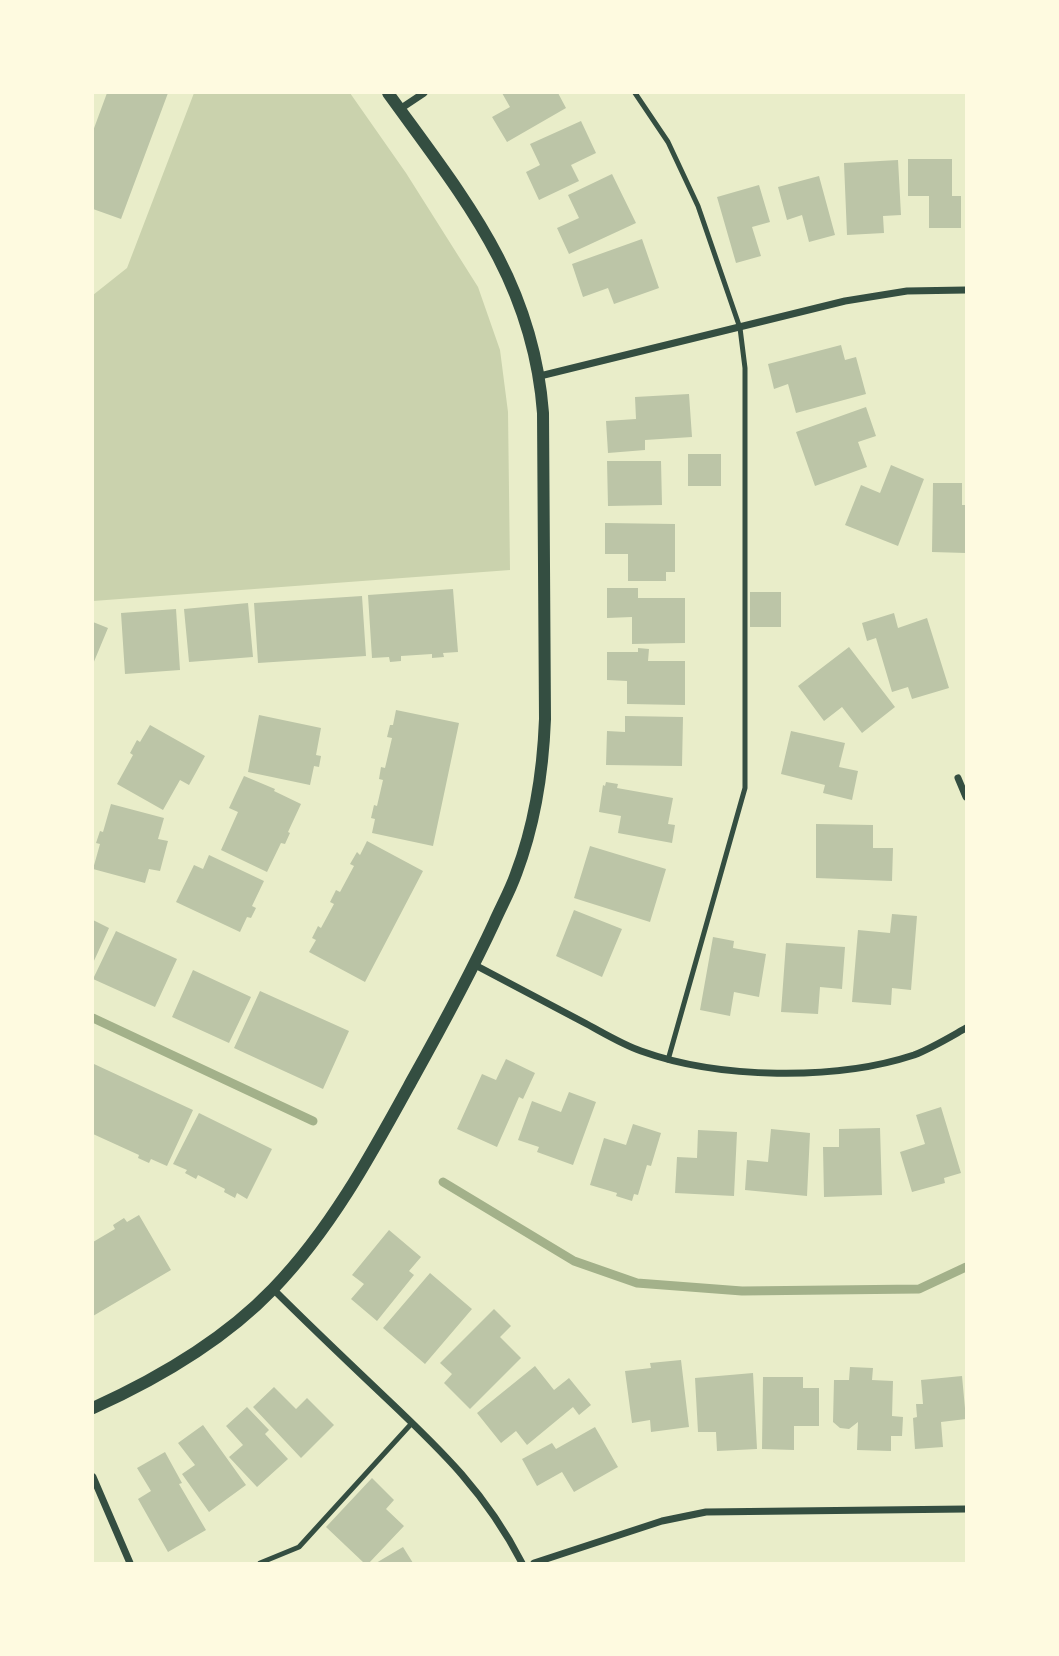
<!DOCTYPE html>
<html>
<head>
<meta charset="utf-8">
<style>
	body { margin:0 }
	#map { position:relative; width:1059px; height:1656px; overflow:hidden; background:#e9edc9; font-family:"Roboto Serif",serif }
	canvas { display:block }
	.frame { position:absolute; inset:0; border:94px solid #fefae0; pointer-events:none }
</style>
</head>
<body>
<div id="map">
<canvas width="1059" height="1656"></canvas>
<div class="frame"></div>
</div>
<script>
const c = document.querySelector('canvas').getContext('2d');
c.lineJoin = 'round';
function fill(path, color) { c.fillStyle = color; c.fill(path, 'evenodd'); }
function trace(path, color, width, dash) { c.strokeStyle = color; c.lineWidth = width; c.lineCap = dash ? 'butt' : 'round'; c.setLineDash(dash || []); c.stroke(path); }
const green = new Path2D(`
	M194,93H350L406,173L478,287L500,350L508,412L510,570L93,601V295L127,268Z`);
const stream = new Path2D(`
	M93,1018L313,1121
	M443,1182L574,1261L637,1283L742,1291L919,1289L966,1267`);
const building = new Path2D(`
	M107,93H168L121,219L93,209V131Z
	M502,93H558L566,108L507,142L492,117L510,107Z
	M581,121L596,153L571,165L579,181L539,200L526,172L540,165L530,144Z
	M908,159H952V196H961V228H929V196H908Z
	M898,160L901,215L883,216L884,233L847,235L844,163Z
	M612,174L636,223L569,254L557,228L579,218L568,195Z
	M819,176L835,235L809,242L802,215L787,220L778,187Z
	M759,185L770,222L752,227L761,256L736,263L717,197Z
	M642,239L659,288L614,304L608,288L583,297L572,264Z
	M841,345L845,360L856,357L866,394L796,413L788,384L774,389L768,364Z
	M689,394L692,437L645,440V450L608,453L606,421L636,419L635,397Z
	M866,407L876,436L858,442L867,467L815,486L796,432Z
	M688,454H721V486H688Z
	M607,461H661L662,505L608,506Z
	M891,465L924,479L898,546L845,525L861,485L880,493Z
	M933,483H962V505H966V553L932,552Z
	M605,523L675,524V572H666V581H628V554H605Z
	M607,588H638V598H685V643L632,644V617L607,618Z
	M453,589L458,652L443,653L444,657L432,658V654L401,656V661L390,662L389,657L372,658L368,595Z
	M750,592H781V627H750Z
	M362,596L366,656L258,663L254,603Z
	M248,603L253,657L189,662L184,609Z
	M176,609L180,670L125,674L121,613Z
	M894,613L898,628L927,618L949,688L912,699L908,687L892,692L876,638L867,641L862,623Z
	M93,622L108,628L93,664Z
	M849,647L895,707L862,733L842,707L824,721L798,686Z
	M638,648L649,649L648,661H685V705L627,704V681L607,680V652H638Z
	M396,710L459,723L433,846L372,833L375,819L371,818L374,805L377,806L383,780L379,779L381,767L385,768L392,738L387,737L390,725H393Z
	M259,715L321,728L316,755L321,756L319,767L314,766L310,785L248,772Z
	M625,716L683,717L682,766L606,765L607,731L625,732Z
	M150,725L205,756L189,785L180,780L163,810L117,784L133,755L130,753L137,740L140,742Z
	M791,731L845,743L839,767L858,771L852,800L823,793L825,785L781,774Z
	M244,776L275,789L274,791L301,804L288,832L290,833L285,844L281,843L267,872L221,850L238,812L229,808Z
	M606,782L618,784L617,788L673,798L668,824L675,825L672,843L618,833L621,816L599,812L603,785L605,786Z
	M111,804L164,818L158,839L168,841L160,871L149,869L145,883L93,869L100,844L96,843L100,831L103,832Z
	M816,824L873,825V848H893L892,881L816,878Z
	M367,841L423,871L365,982L309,952L316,940L312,938L318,926L321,928L334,904L330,902L336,890L340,892L354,866L350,864L357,852L360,855Z
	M590,846L666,869L650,922L574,898Z
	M209,855L264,881L252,906L256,908L251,918L247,917L240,932L176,902L194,865L203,869Z
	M574,910L622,929L602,977L556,956Z
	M892,914L917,916L911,990L892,988L891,1005L852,1002L858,930L890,933Z
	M93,920L109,928L93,963Z
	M116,931L177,959L155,1007L93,979Z
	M713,937L734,941L733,948L766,954L759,997L734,992L730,1016L700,1010Z
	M786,943L845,947L842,989L820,987L818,1014L781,1012Z
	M193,970L251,997L229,1043L172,1017Z
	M260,991L349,1031L323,1089L234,1048Z
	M506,1059L535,1073L523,1099L519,1097L497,1147L457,1129L482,1074L496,1080Z
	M94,1064L193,1110L167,1166L151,1159L149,1163L138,1158L139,1155L93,1134Z
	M569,1092L596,1102L573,1165L537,1152L539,1147L518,1140L532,1101L561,1112Z
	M941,1107L961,1173L944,1178L945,1183L912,1192L900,1152L925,1144L916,1115Z
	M199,1113L272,1149L247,1199L237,1193L235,1198L224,1192L225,1189L198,1175L196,1179L185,1173L187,1170L173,1164Z
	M633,1124L661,1133L651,1166L647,1165L638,1195L634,1194L632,1201L616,1196L617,1193L590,1185L604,1138L626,1145Z
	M880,1128L882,1195L824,1197L823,1147H839V1129Z
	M771,1129L810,1133L807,1196L745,1190L747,1160L768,1162Z
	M698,1130L737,1132L734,1196L675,1193L677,1157L697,1158Z
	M139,1215L171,1270L93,1316V1242L115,1229L113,1225L124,1218L127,1222Z
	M389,1230L421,1257L409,1271L414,1275L377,1321L351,1299L364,1284L352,1275Z
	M430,1273L472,1309L425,1364L383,1328Z
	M494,1309L511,1326L500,1337L521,1358L470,1409L444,1383L452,1374L440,1363Z
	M681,1360L689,1427L651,1432L650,1420L632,1423L625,1371L651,1368L650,1363Z
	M535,1366L554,1390L569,1378L591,1405L579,1415L573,1407L527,1445L516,1431L501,1443L477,1413Z
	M850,1367L873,1368L872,1380L893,1381L892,1416L903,1417L902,1436H891V1451L857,1450L858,1422L849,1429L840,1428L833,1422L834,1380H849Z
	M753,1373L757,1449L717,1451L716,1432H698L695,1378Z
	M962,1376L966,1419L941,1422L943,1447L915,1449L913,1418L917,1417L916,1404H923L921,1380Z
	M763,1377H803V1388H819V1426H794V1450L762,1449Z
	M274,1387L296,1409L307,1398L334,1425L301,1458L253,1407Z
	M247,1407L269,1430L265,1434L288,1459L257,1487L229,1457L243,1445L226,1426Z
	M203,1425L246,1485L209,1512L182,1474L195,1465L178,1443Z
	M595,1427L618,1467L574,1492L562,1472L537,1486L522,1459L552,1443L556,1449Z
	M165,1452L182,1483L179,1484L206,1530L168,1552L138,1499L151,1491L137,1468Z
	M372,1478L394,1500L386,1509L404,1526L369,1563H364L326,1527Z
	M403,1547L413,1563H376Z`);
const service = new Path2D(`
	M635,93L668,142L698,206L740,328L745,368V788L668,1060
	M260,1563L299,1547L412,1423`);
const minor = new Path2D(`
	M400,109L424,93
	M540,376L845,301L907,291L966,290
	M958,778L966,797
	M475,965C511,984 547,1003 583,1022C602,1032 621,1044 641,1051C719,1079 835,1081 914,1055C932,1048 950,1037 966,1028
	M273,1289C310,1326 348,1362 386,1398C442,1451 486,1493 522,1563
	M93,1477L130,1563
	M534,1563L662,1521L706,1512L966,1509`);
const tertiary = new Path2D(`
	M93,1408C157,1379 223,1341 273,1289C331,1229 371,1155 411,1082C440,1030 469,977 494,923C501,907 510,891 516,874C535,824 543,771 545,719L543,413C533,279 463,197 388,93`);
fill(green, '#cad2ad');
trace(stream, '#a3b18a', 9);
fill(building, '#bcc5a7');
trace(service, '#344e41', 5);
trace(minor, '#344e41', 7);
trace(tertiary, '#344e41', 12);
</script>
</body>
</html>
